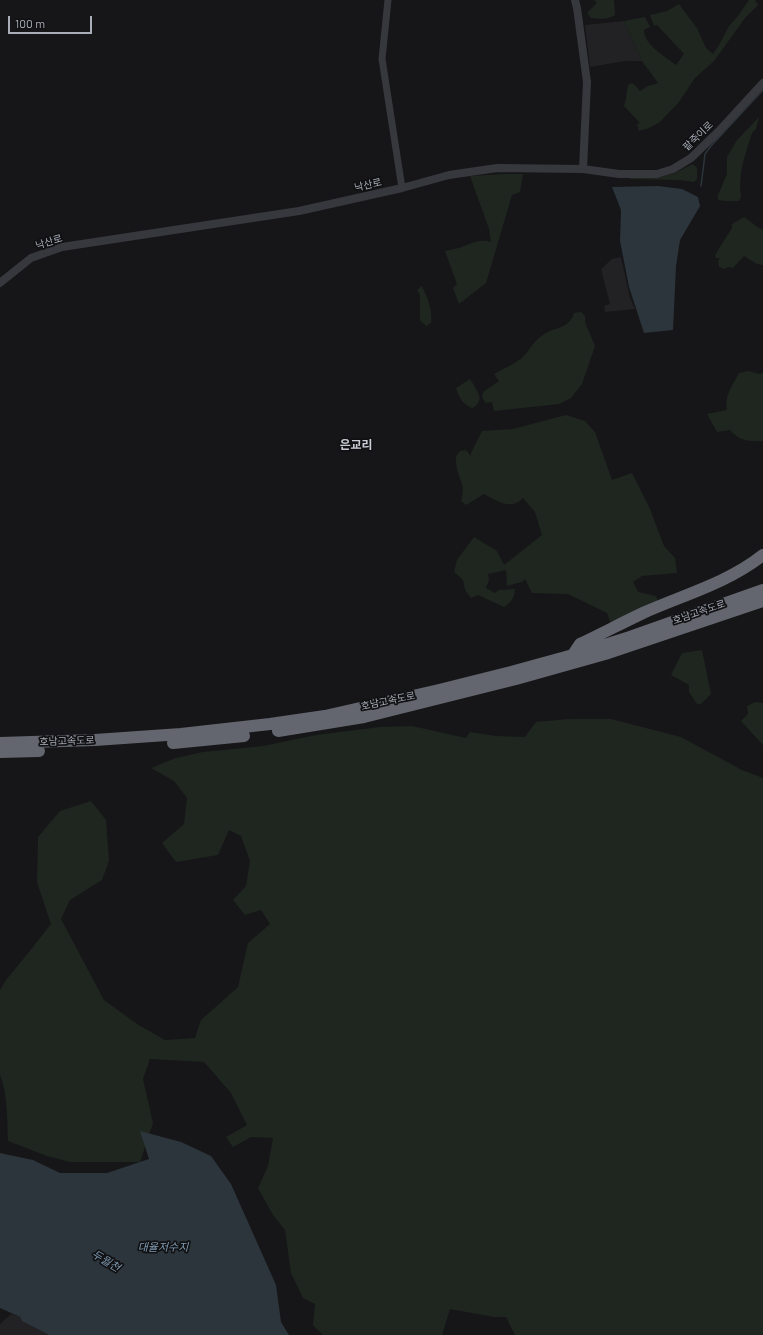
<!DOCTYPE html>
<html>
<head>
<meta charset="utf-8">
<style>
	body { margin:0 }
	#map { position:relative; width:763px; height:1335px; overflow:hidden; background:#161618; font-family:Barlow,sans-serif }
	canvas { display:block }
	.scale { position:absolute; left:8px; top:16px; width:84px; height:18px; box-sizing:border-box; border:2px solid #a8adb8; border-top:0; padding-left:5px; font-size:12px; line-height:14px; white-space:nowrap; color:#a8adb8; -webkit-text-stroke:3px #111113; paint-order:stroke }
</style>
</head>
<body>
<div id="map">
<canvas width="763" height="1335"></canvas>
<div class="scale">100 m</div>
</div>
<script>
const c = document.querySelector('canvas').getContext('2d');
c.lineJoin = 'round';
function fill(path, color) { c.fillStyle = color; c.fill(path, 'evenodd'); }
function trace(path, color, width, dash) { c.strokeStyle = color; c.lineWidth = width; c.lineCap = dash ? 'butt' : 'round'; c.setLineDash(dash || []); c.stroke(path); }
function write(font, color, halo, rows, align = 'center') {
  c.font = font + ' Barlow,"Noto Sans KR",sans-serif'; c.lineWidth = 3.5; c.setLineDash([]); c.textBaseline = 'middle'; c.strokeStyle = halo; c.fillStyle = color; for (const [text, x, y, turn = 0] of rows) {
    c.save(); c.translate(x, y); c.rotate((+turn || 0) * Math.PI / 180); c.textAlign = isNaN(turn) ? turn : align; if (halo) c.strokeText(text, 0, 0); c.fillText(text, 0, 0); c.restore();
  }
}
const built = new Path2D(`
	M624,21L642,61H625L590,67L585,25Z
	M621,257L630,298L635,309L605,312L604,306L610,304L601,269L612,259Z
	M11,1314L20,1317L22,1321L49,1335H0V1324Z`);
const green = new Path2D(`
	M594,0H614L615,15C608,20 599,19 591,18L587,13L597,3Z
	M749,0H755L758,5L745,18L714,61L695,78L679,102L660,122L649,128L639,131L637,124L640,123L624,106C627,98 626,93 628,85L632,83L636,86L640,91L648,86L658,83L642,61L624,21L645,17L650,27L644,30C644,45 666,57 676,65L684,54L657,25L654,26L650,15L667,11L679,4L697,28L706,48L713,54L719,45L729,26L738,16Z
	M759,117L756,129L752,133C745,157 738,171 741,197L739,201H725L718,200V195L727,174V157L737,140Z
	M693,164L697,168V179L694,182L679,180L631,179L628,177L657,178L675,173Z
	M506,174H523L520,192L512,195L486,283L459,304L453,288L457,284L445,251C450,250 454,249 459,248C470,244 479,238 491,242L489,229L470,176Z
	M744,217L759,228L763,230V265L757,264L744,256L733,268L728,267L724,269L719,267L718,260L721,258H716L715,255L732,228V224Z
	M422,286C427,297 433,310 431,323L426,326L420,320V295L417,290Z
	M581,312C585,315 586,317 585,322L595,346L582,384L571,398L559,404L494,411L492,402L486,403L482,398L483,392L499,381L494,374C503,369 514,364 522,358C529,351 534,340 543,335C554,327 570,329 574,313Z
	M748,371L759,374L763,373V441C747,441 741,442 730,430L717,432L707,414L727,410C724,396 732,386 739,373Z
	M470,379C476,389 487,401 472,408C462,404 459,397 456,388Z
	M566,415L585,421L595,432L612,480L632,473L650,509L664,546L675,558L677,573L642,576L633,582L638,592L656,596L661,608L612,627L607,613L568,594L532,593L525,579L522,582L507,586L506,570L488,574L489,580L486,588L495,593L499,590L515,589C514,598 512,602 504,607L478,595L471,598L465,590L463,580L454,572L457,560L474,537L497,551L504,565L542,535L535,512L523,498C511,511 497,501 484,494L466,505L461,501C466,486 460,482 457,469C456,465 456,460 456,456L460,451L466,450L471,456V453L482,431L513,429Z
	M702,650L711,694L701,704H697L689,692V685L671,675L682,653Z
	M755,702L763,703V745L741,721L748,714L747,706Z
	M569,719H611L681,737L742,770L763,778V1335H515L506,1317H494L450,1309L442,1335H323L313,1325L315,1304L303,1298L291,1273L285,1230L273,1215L258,1188L268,1166L273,1138L251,1137L233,1147L226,1137L247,1125L231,1093L204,1062L150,1059L143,1079L153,1123L140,1162H70L47,1156L8,1141C7,1120 8,1095 0,1075V990L6,980L29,952L51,924L37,882L38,837L60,811L91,801L106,820L109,861L102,880L70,900L61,919L104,1000L137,1024L165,1040L195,1038L201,1020L238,987L248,943L270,924L261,910L245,915L233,900L246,886L250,861L241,836L229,830L218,855L176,862L162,843L184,824L187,798L174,781L151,768L176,758L203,752L263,746L316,735L380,727L412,726L466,738L470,732L496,736L525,737L536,722Z`);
const water = new Path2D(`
	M658,186L682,189L698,197L700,206L680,240L676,266L673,330L644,333L629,287L620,241L621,210L612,187Z
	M140,1131L181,1142L211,1156L231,1184L276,1285L281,1322L289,1335H49L22,1321L20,1317L0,1308V1153L33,1160L60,1173H107L149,1159Z`);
const stream = new Path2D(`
	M701,186L705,154L711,146L763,90`);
const minor = new Path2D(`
	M388,0L382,59L402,188`);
const tertiary = new Path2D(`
	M575,0L577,8L587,82L583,169
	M0,283L31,258L62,247L299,211L402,188L449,175L497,168L583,169L619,174H657L673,169L691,158L719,131L763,83`);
const motorway = new Path2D(`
	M574,653L580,644C601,634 622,623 643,613C683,595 728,583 763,555
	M278,731L364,717L516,679L605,654L763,601
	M0,743L95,740L181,734L270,724L325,716L439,690L511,672L573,655L630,637L763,590
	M173,743L244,736
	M0,752L39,751`);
const streetNames = [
	["팥죽이로",698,136,-44],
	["낙산로",368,185,-13],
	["낙산로",49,242,-17],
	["호남고속도로",699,612,-19],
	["호남고속도로",388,701,-12],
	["호남고속도로",67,741,-2]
];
const waterNames = [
	["대율저수지",163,1247],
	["두월천",106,1261,31]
];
const quarterNames = [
	["은교리",356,445]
];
fill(built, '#222225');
fill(green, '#1e261f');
fill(water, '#2c353c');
trace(stream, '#2c353c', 1.5);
trace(minor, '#37383d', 7);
trace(tertiary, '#37383d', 8);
trace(motorway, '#63666e', 12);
write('10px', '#a8adb8', '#111113', streetNames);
write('italic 11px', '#7f9bb3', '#111113', waterNames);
write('bold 12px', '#c9ccd4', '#111113', quarterNames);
</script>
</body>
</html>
